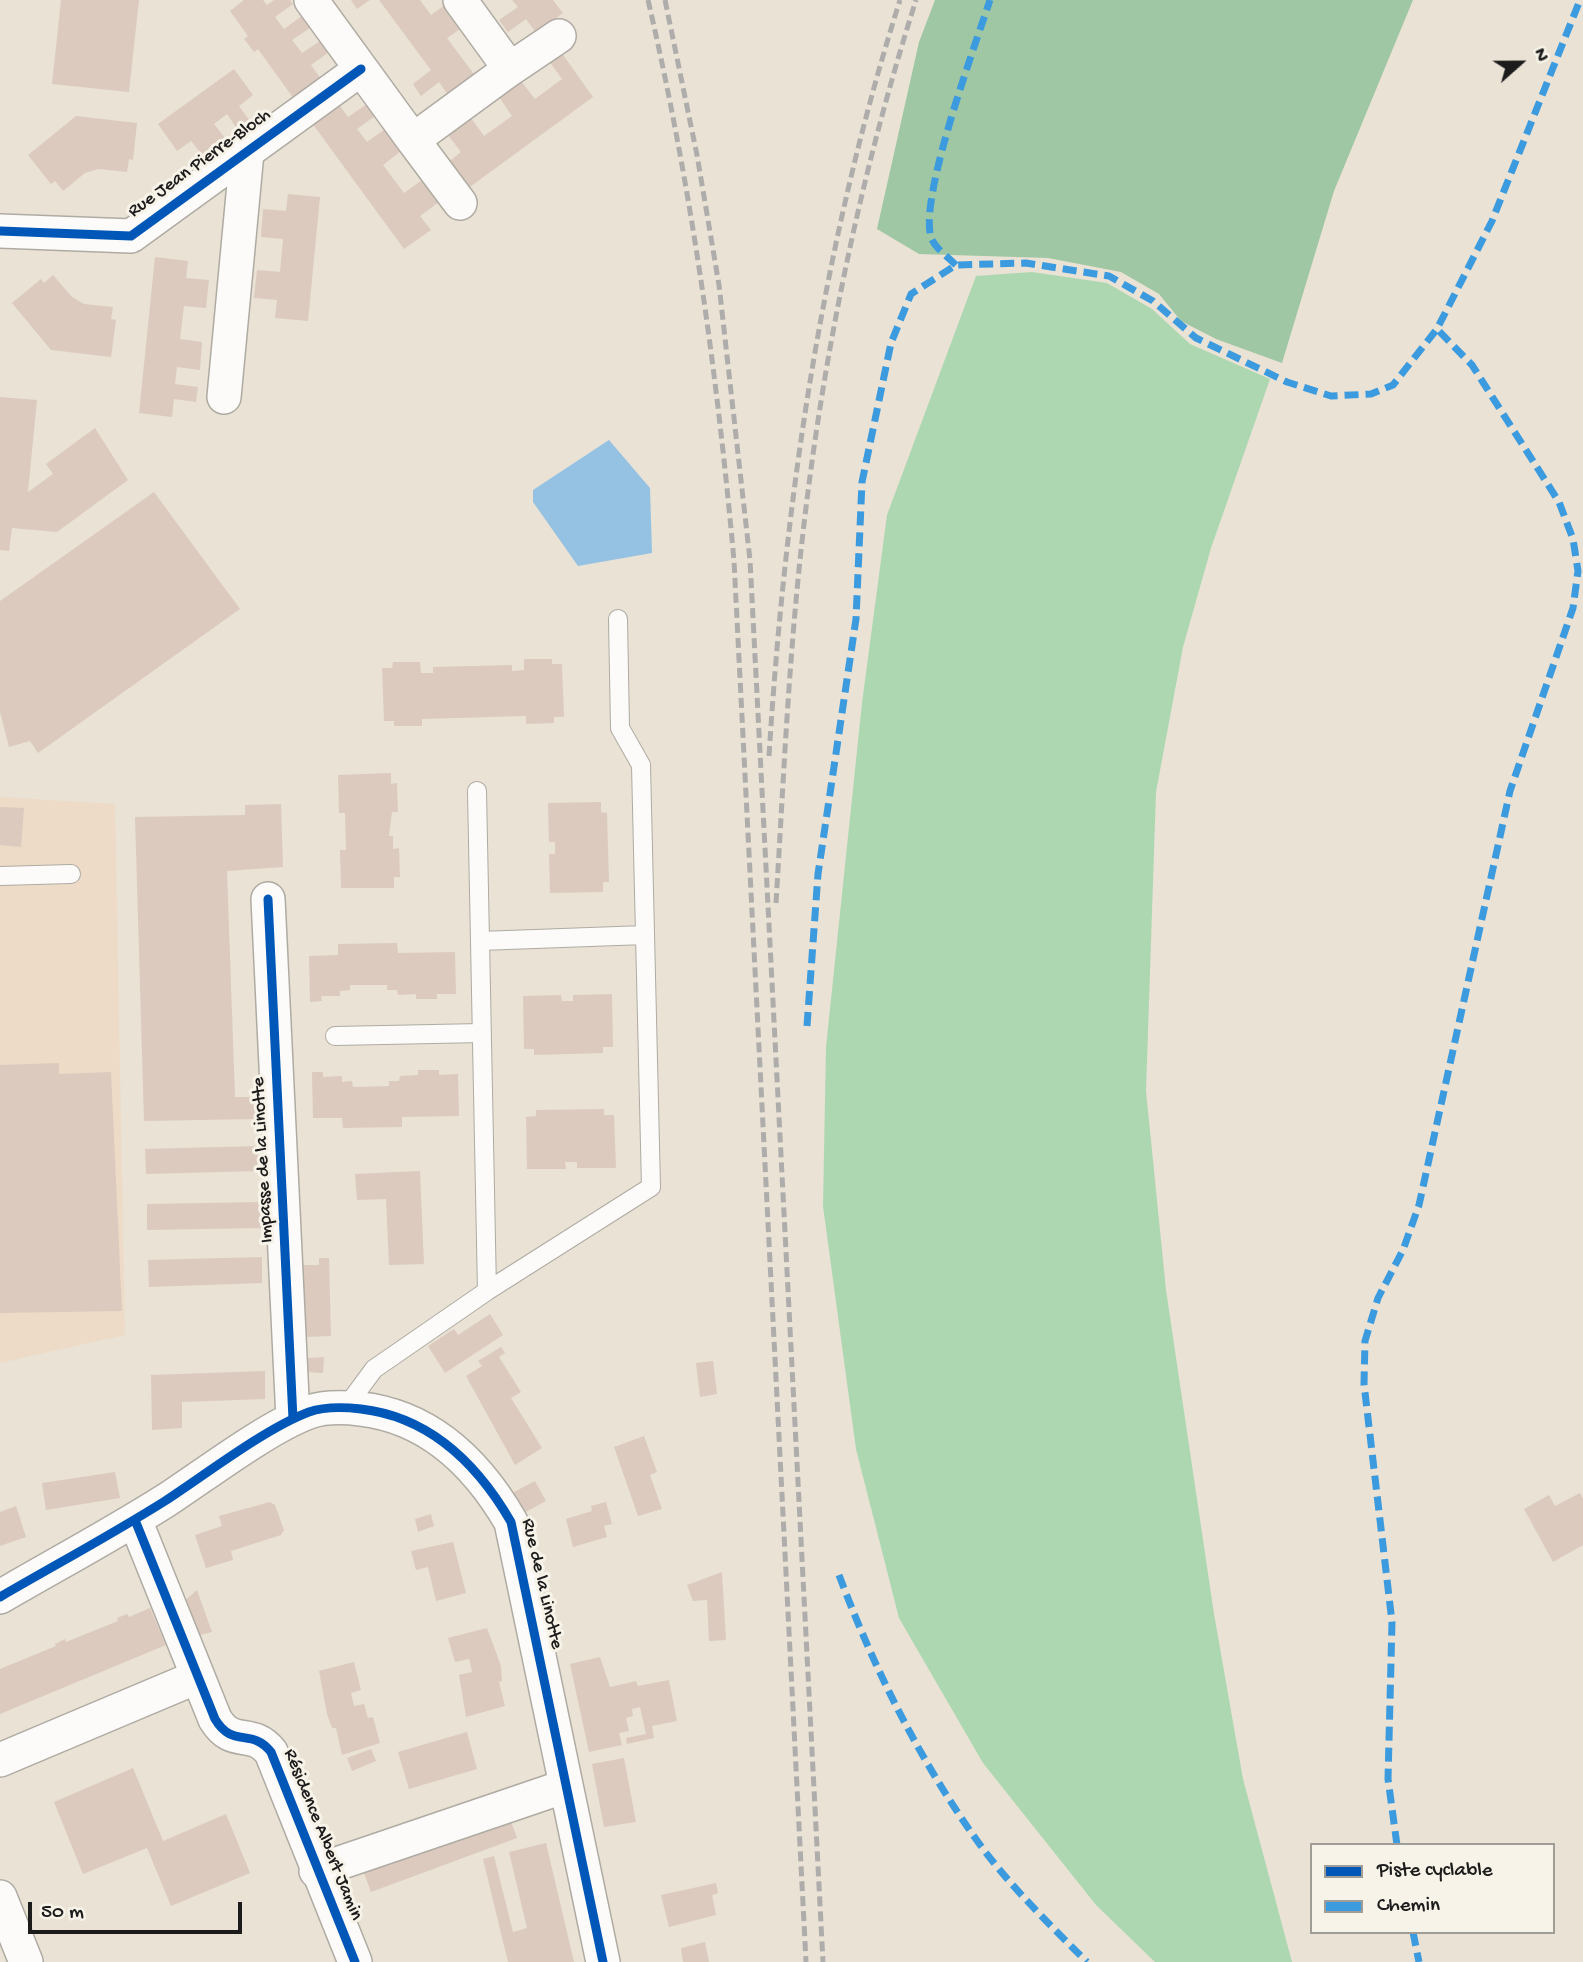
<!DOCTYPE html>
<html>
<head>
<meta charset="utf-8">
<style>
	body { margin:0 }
	#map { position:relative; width:1583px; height:1962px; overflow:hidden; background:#e9e2d5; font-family:"Gochi Hand",sans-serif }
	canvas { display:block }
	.legend { position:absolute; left:1310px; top:1843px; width:245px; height:91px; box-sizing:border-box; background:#f7f3e8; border:2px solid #9f9d96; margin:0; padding:9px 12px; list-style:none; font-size:21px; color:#1c1c1c }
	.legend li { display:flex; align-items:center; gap:14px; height:35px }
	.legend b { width:35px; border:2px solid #9f9d96 }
	.north { position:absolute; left:1485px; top:28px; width:70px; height:70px; -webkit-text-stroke:5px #f7f3e8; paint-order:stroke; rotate:69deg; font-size:19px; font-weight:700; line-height:28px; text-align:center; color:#1c1c1c }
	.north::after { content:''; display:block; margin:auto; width:24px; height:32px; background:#1c1c1c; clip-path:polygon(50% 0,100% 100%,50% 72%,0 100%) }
	.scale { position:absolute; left:28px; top:1902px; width:214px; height:32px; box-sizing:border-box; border:4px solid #1c1c1c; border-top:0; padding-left:9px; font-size:21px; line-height:24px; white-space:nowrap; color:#1c1c1c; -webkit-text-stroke:5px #f7f3e8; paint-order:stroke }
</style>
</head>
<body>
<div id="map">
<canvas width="1583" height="1962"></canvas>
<ul class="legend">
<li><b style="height:9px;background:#0057b8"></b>Piste cyclable</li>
<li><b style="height:9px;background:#3c9bdf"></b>Chemin</li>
</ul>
<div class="north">N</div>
<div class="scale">50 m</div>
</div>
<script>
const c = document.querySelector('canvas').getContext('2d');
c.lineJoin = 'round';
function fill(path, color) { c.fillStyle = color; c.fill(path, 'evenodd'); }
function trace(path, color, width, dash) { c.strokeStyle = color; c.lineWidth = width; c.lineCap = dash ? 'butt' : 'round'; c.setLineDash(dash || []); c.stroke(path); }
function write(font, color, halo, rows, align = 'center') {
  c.font = font + ' "Gochi Hand",sans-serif'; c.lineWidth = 6; c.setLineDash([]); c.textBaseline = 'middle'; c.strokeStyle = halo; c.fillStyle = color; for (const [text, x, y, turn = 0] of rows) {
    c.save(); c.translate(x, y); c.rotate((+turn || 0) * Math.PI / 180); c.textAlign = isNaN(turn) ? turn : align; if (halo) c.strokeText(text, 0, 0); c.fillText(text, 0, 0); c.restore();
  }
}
const built = new Path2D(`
	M0,797L115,804L125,1335L0,1363Z`);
const green = new Path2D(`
	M1032,272L1107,283L1152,309L1190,344L1270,379L1211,548L1183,647L1156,792L1146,1091L1166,1290L1214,1614L1243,1779L1292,1962H1155L1096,1905L983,1763L899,1618L856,1449L823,1206L826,1047L862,703L887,515L976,276Z`);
const forest = new Path2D(`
	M935,0H1413L1334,191L1282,363L1216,339L1181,321L1159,294L1121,272L1048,258L919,254L877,229L919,42Z`);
const water = new Path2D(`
	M609,440L650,488L652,553L578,566L533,502V490Z`);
const building = new Path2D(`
	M61,0H139L129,92L52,84Z
	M244,0H263L267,5L274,0H290L293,4L275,17L284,29L302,16L310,28L292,40L302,53L320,41L329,52L311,65L321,79L294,99L258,49L254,52L244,39L248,36L230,11Z
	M351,0H370L357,9Z
	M379,0H420L431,15L449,2L466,25L447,38L476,77L449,96L439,82L421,96L413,84L431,70Z
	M512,0H553L563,13L536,33L526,19L508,32L499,20L518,7Z
	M561,52L593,97L467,189L447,163L461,152L448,135L471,118L484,136L512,116L499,97L521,81L535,99L562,79L549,61Z
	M234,69L253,95L239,106L252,124L240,133L227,114L214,124L228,142L205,158L191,141L177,151L158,124Z
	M338,103L348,117L367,104L375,116L357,129L367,142L385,129L401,151L383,165L404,193L422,180L439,202L420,216L431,230L404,249L312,123Z
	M76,116L137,123L133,160L129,159L127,172L98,169L85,173L63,191L55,181L51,184L28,155Z
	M288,194L320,197L308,321L275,318L277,300L254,298L257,270L280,272L283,239L261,237L263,209L286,211Z
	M155,257L188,261L186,278L209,280L206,308L184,306L180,339L202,342L200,370L177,367L175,384L198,387L196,402L174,399L172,417L139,413Z
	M53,275L72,297L84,304L113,307L111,319L116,320L111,357L51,350L12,303L41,279L44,283Z
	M0,397L37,400L28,492L53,474L46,464L95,428L128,480L57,532L12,528L9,551L0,550Z
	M154,492L240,609L38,753L30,741L9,747L0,712V601Z
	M524,659H552V664H562L564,717H554V723L526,724V716L422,719V726H394V721H384L382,668H392L393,662H420L421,673H433V667L512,665V671L524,670Z
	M391,773V784L397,783L398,812H392L389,836H393V849L399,848L400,877H394V888H341L340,850H346L345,813H339L338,775Z
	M601,802V812L607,813L609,882H603V892L550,893L549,854H555V842H549L548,803Z
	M281,804L283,867L227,871L235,1097H257V1119L144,1121L135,817L245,815V805Z
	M0,807L24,808L21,847L0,845Z
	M397,943L398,953L455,952L456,994H437V999H416V994L398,995L397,990H387V985H350V990L340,991V996H321L322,1001L310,1002L309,956L338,955V944Z
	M612,994L613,1047H603V1053L534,1055V1049H524L523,996L561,995L562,1001H573V995Z
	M59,1063V1074L111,1072L122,1311L0,1313V1065Z
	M418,1070H439V1075L458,1074L459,1116L402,1117V1127L343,1128L342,1118H313L312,1072H323V1077L342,1076V1082L352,1081L353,1087H359L389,1086V1081H399L400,1076L418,1075Z
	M604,1109V1115H614L616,1168H577V1162H565L566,1169H527L526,1117L536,1116V1110Z
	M258,1146L259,1171L146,1174L145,1149Z
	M420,1171L424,1264L389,1265L386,1199L357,1200L355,1174Z
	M261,1202V1228L147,1230V1204Z
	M262,1257V1283L149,1287L148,1260Z
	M319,1258H329L331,1336L304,1337L301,1265H319Z
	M490,1314L503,1335L445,1373L428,1346L454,1329L458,1335Z
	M501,1347L505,1353L499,1357L521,1392L511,1398L542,1448L515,1465L466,1376L482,1366L478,1361Z
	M324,1357L323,1373L307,1372V1358Z
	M713,1361L717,1394L700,1397L696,1363Z
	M265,1371V1399L182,1402V1428L152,1430L151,1375Z
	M644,1436L657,1472L650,1475L662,1509L638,1516L614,1447Z
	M115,1472L120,1498L46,1510L42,1483Z
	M535,1481L546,1501L522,1514L512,1493Z
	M1580,1493L1583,1499V1545L1553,1562L1524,1509L1549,1495L1555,1506Z
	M270,1502L275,1505L284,1530L281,1535L231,1551L233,1560L206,1568L195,1535L222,1526L219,1516Z
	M606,1502L612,1524L604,1526L607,1537L573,1547L566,1519L592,1511L591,1506Z
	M16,1506L26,1537L0,1546V1512Z
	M431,1514L434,1526L418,1532L415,1519Z
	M453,1542L466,1593L436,1601L428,1567L416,1570L411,1551Z
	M722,1572L726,1640L709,1641L707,1600L693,1601L687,1585Z
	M197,1590L212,1632L196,1636L183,1602Z
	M150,1608L166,1645L0,1714V1669L56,1646L55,1644L65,1639L66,1642L118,1621L117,1618L127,1614L129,1617Z
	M487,1628L501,1666L502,1681L499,1682L505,1706L466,1717L459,1675L472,1672L469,1659L455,1662L448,1638Z
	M600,1657L610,1687L636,1681L638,1686L669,1680L677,1721L652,1726L654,1738L627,1744L626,1738L646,1734L640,1707L632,1709L633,1716L626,1718L629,1731L619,1733L622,1745L589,1752L570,1664Z
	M354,1662L361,1690L351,1693L354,1706L364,1704L368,1718L373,1717L380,1743L342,1755L336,1728H332L327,1714L319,1671Z
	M467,1732L477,1769L409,1789L398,1752Z
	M371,1749L376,1761L352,1771L347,1758Z
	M624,1758L636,1822L604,1827L592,1764Z
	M133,1768L163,1841L226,1814L250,1873L171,1906L147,1848L83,1874L54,1802Z
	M509,1816L517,1838L371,1892L363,1870Z
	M546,1843L574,1962H508L483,1859L494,1856L513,1932L527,1928L509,1852Z
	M716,1883L718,1893L712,1895L716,1915L669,1927L661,1895Z
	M705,1942L709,1962H683L681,1948Z`);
const service = new Path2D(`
	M477,791L487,1291
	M0,876L71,874
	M480,941L645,935
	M335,1036L482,1033
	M346,1407L374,1369L487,1291L651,1187L641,765L620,728L618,619`);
const minor = new Path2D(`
	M311,0L413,140L510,69L460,0
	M510,69L559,36
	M413,140L460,203
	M0,231L131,236L361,69
	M224,397L247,152
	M268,899L293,1419
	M135,1520L215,1719C233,1749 251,1727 271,1752L355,1962
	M0,1597C55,1565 111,1535 165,1501C205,1475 266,1428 309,1412C326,1406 344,1407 361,1409C430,1417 478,1465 511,1522L603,1962
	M0,1760L197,1677
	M316,1871L566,1786
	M0,1897L26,1962`);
const rail = new Path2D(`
	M648,0C691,185 717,372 734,561L806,1962
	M665,0L697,155L719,285L750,560L823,1962
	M769,756C785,500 822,246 900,0
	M776,903C783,789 788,674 800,560C820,370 858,182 916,0`);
const quiet = new Path2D(`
	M956,265C948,257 934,247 931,237C919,197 975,46 990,0
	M807,1026L818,874L856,619L862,482L891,343L911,294L956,265L1026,263L1109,276L1153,301L1196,338L1287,382L1331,396L1371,394L1393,385L1437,329L1492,221L1580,0
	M839,1575C873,1666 917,1755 973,1835C1005,1881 1047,1922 1087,1962
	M1397,1845L1388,1779L1392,1622L1364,1384L1365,1341L1378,1298L1403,1250L1419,1205L1510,791L1573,608L1578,571L1573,539L1559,502L1472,365L1437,329
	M1413,1932L1419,1962`);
const cycleway = new Path2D(`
	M0,231L131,236L361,69
	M268,899L293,1419
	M135,1520L215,1719C233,1749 251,1727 271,1752L355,1962
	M0,1597C55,1565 111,1535 165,1501C205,1475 266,1428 309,1412C326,1406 344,1407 361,1409C430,1417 478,1465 511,1522L603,1962`);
const streetNames = [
	["Rue Jean Pierre-Bloch",200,164,-36],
	["Impasse de la Linotte",264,1160,-93],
	["Rue de la Linotte",541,1584,77],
	["Résidence Albert Jamin",322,1835,68]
];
fill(built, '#eddbc7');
fill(green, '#acd7b0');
fill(forest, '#a0c7a4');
fill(water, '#95c2e2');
fill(building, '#dccabe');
trace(service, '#afaba3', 20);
trace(minor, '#afaba3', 36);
trace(service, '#fcfbf9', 18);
trace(minor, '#fcfbf9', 33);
trace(rail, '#aeadab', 5, [10, 5]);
trace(quiet, '#3c9bdf', 7, [14, 7]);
trace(cycleway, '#0057b8', 9);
write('19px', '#1c1c1c', '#f7f3e8', streetNames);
</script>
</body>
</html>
